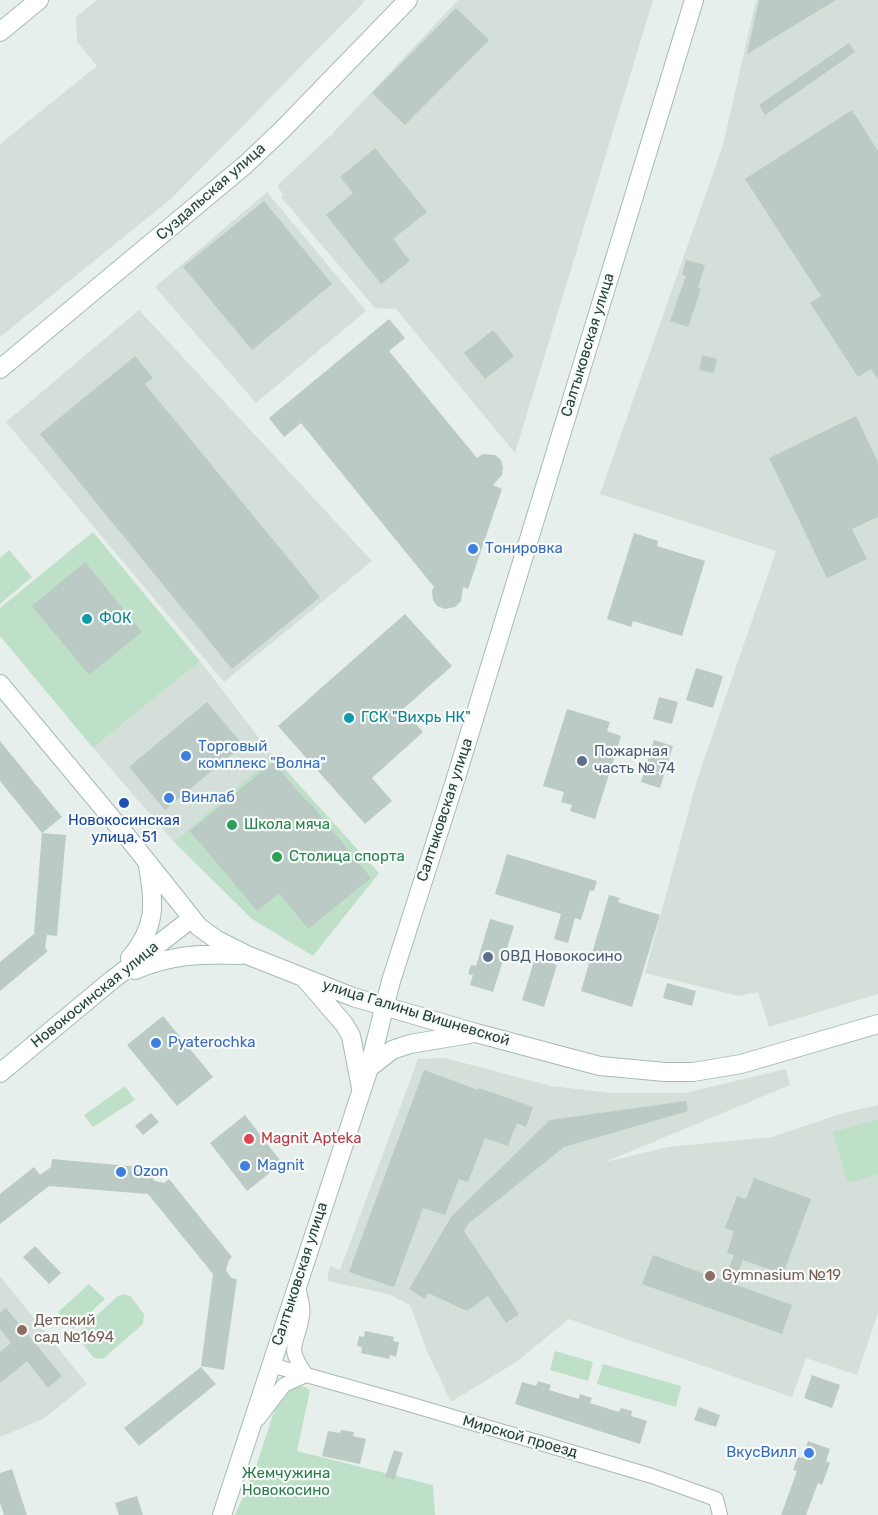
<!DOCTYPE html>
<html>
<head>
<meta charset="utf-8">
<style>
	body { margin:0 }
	canvas { display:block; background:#e6efeb }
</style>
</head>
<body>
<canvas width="878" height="1515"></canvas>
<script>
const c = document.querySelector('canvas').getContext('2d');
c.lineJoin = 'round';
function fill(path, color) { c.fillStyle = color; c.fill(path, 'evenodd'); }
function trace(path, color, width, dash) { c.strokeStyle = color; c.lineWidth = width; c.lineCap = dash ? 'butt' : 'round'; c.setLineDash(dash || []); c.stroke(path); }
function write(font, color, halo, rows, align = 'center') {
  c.font = font + ' Rubik,sans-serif'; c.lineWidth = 4.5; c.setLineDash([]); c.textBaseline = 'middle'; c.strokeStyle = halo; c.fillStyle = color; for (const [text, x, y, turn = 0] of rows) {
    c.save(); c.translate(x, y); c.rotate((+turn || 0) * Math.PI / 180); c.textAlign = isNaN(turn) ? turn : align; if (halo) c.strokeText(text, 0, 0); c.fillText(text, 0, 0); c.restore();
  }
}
const built = new Path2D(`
	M97,0H366L172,198L0,337V144L97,66L77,42L76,17Z
	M458,0H653L515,453L396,309L375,308L281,197L283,194L277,186L332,134Z
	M756,0H878V994L769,1027L758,992L739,996L645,973L697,780L776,551L600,494L723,145Z
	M267,192L366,311L256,403L155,287Z
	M139,310L372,561L224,682L6,422Z
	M200,661L273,756L174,842L93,748Z
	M445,1058L551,1086L610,1093H685L786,1069L790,1085L605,1162L668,1147L772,1137L843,1113L878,1105V1313L857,1375L806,1358L792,1397L569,1319L516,1362L451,1402L427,1351L410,1305L388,1294L327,1281L330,1266L340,1270L418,1059Z
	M0,1276L87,1384L43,1419L0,1437Z`);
const green = new Path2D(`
	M93,532L200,661L93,748L0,636V608Z
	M9,550L32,577L0,604V558Z
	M273,756L379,873L313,956L252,919L174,842Z
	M125,1086L135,1100L93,1127L84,1115Z
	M878,1119V1174L848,1183L833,1132Z
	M89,1284L105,1299L73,1329L58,1312Z
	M123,1294L130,1296L144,1314L143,1324L103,1359L94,1358L80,1341V1331L118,1296Z
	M555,1351L593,1362L588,1381L550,1370Z
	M603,1364L681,1386L676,1407L597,1384Z
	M290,1385L305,1387L310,1390L297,1451L433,1485L435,1515H235L256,1467L279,1396Z`);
const building = new Path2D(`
	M759,0H836L747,54Z
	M456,8L489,40L405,125L372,93Z
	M849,43L855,52L765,115L759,105Z
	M852,110L878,151V379L871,369L858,377L810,303L821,296L745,179Z
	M375,148L427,212L393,239L410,261L381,284L326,215L353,193L340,177Z
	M264,201L332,284L252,350L183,267Z
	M686,260L705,265L698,288L701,289L688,327L670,321L686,276L682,275Z
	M389,319L405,338L389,351L477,458L483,454L495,455L501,460L503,467L502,475L493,485L502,489L468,589L463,587L461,601L455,607L445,609L437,606L433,600L432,591L434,587L301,423L284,437L269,418Z
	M493,330L514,356L485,379L464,353Z
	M702,355L717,359L714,373L699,370Z
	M135,356L153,378L145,384L320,597L232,669L40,434Z
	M856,416L878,462V517L852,529L867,559L827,578L769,458Z
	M634,533L658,541L657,546L705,561L682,636L633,621L631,627L607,619Z
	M85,562L142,632L89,675L32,606Z
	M405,614L452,666L403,709L423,732L372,778L392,801L365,824L278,726Z
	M696,668L723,676L713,708L686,700Z
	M659,697L678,702L672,724L653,719Z
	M207,702L243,745L165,810L129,767Z
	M567,709L610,722L607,731L621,736L595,819L570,811L572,805L561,802L564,792L543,786Z
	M654,740L673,746L660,788L641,782Z
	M0,741L62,817L42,833L66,835L57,936L47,935L45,948L48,951L0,991V962L34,934L42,833L0,781Z
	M273,762L310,805L311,804L371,878L308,929L279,893L257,911L190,831Z
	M507,854L597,881L594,891L590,890L581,920L575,918L568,943L554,939L561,914L495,894Z
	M609,895L620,898L618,902L660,915L632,1007L581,991Z
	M490,919L514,926L493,992L470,985L473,975L468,974L471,965L476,966Z
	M535,958L557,965L544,1007L522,1000Z
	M667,983L696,991L692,1006L663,998Z
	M163,1016L213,1077L177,1106L127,1045Z
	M424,1070L478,1090L479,1088L533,1107L526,1127L517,1123L508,1146L485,1138L468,1182L459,1179L445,1215L423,1208L394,1287L349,1272Z
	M686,1101L688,1111L564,1147L468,1224L464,1231L519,1314L506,1323L488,1296L467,1311L428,1293L425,1299L409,1289L451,1217L550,1120Z
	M151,1113L159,1122L143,1135L135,1126Z
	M245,1115L282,1163L247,1191L210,1143Z
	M52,1159L150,1168V1175L155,1181L164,1183L169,1179L232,1257L229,1260L226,1270L231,1278L237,1279L224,1370L201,1366L213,1274L148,1194L49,1186L0,1224V1194L34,1167L40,1175L51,1167Z
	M754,1178L811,1199L783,1274L743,1260L734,1284L792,1305L782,1334L642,1284L653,1255L724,1281L734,1255L727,1253L734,1231L725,1228L737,1196L746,1199Z
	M35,1246L61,1273L49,1284L23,1257Z
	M6,1308L62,1376L48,1388L27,1361L0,1383V1352L11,1343L0,1329V1313Z
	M365,1331L394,1337L393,1341L399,1342L396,1357L390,1355L389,1359L361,1353L362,1347L357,1346L359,1336L364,1337Z
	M201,1367L216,1384L139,1446L124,1428Z
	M812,1375L840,1385L832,1408L804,1398Z
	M538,1381L551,1385L549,1390L579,1399L580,1394L592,1398L590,1403L619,1412L621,1408L632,1411L631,1416L647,1421L640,1444L515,1404L522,1382L536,1386Z
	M699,1407L720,1415L716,1427L694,1420Z
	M341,1430L354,1432L353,1436L366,1439L360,1464L322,1456L328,1431L340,1433Z
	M808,1441L830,1449L826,1461L830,1463L822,1485L818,1483L806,1515H781L797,1471L793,1470L798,1457L802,1458Z
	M394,1450L403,1453L394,1480L385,1477Z
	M12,1469L27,1515H4L0,1503V1473Z
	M137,1496L143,1515H119L115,1503Z`);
const street = new Path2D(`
	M298,1287C300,1296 304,1307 302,1316C297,1348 285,1344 306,1375
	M271,1365L402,1402L652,1476L716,1499L720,1515
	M258,1419L284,1385L306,1375`);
const secondary = new Path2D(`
	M0,32L39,0
	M0,369L245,165L282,130L408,0
	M0,684L129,839L199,927L217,940L247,955L353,997L476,1033L577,1060L600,1066L665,1072H693L741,1064L878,1024
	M130,958C156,928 155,904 148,866
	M135,970C170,955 203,953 240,955
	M306,980L344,1024L351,1036L361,1088
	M369,1068L392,1050L410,1044L470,1034
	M0,1073L112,980L191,919
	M222,1515L369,1068L391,981L455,781L694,0`);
const markers = [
	[473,549,6,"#3f7fe0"],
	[87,619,6,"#0f9aa8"],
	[349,718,6,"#0f9aa8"],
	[186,756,6,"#3f7fe0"],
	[582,761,6,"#5c6f8a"],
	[169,798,6,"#3f7fe0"],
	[124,803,6,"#1a4fb4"],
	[232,825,6,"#2e9e5b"],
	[277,857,6,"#2e9e5b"],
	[488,957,6,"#5c6f8a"],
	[156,1043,6,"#3f7fe0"],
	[249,1139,6,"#e0444e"],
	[245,1166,6,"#3f7fe0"],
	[121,1172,6,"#3f7fe0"],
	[710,1276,6,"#8d6e63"],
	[22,1330,6,"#8d6e63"],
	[809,1453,6,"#3f7fe0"]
];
const streetNames = [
	["Суздальская улица",211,192,-41],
	["Салтыковская улица",588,345,-73],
	["Салтыковская улица",445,810,-72],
	["Новокосинская улица",95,995,-39],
	["улица Галины Вишневской",416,1013,17],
	["Салтыковская улица",300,1274,-72],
	["Мирской проезд",520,1437,16]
];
const shopNames = [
	["Тонировка",485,549],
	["Торговый",198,747],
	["комплекс \"Волна\"",198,764],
	["Винлаб",181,798],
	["Pyaterochka",168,1043],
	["Magnit",257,1166],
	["Ozon",133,1172],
	["ВкусВилл",797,1453,"right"]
];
const cultureNames = [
	["ФОК",99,619],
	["ГСК \"Вихрь НК\"",361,718]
];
const serviceNames = [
	["Пожарная",594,752],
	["часть № 74",594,769],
	["ОВД Новокосино",500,957]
];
const transitNames = [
	["Новокосинская",124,821],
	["улица, 51",124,838]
];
const leisureNames = [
	["Школа мяча",244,825],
	["Столица спорта",289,857]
];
const healthNames = [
	["Magnit Apteka",261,1139]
];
const educationNames = [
	["Gymnasium №19",722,1276],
	["Детский",34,1321],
	["сад №1694",34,1338]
];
const parkNames = [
	["Жемчужина",286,1474],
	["Новокосино",286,1491]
];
fill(built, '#d4dfda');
fill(green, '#bfe0c8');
fill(building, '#bbcac4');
trace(street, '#a8b8b2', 16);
trace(secondary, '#a4bbb3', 20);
trace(street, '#fff', 14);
trace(secondary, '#fff', 18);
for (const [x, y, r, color] of markers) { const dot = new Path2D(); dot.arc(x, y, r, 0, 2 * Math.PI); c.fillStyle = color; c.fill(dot); trace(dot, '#f7fbf9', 2); }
write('15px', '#24423a', '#f7fbf9', streetNames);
write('15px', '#366cbe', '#f7fbf9', shopNames, 'left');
write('15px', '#0d838f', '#f7fbf9', cultureNames, 'left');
write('15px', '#4e5e75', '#f7fbf9', serviceNames, 'left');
write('15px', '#164399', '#f7fbf9', transitNames);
write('15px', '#27864d', '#f7fbf9', leisureNames, 'left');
write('15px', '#be3a42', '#f7fbf9', healthNames, 'left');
write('15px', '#785e54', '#f7fbf9', educationNames, 'left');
write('15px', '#2d7a4b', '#f7fbf9', parkNames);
</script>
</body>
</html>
